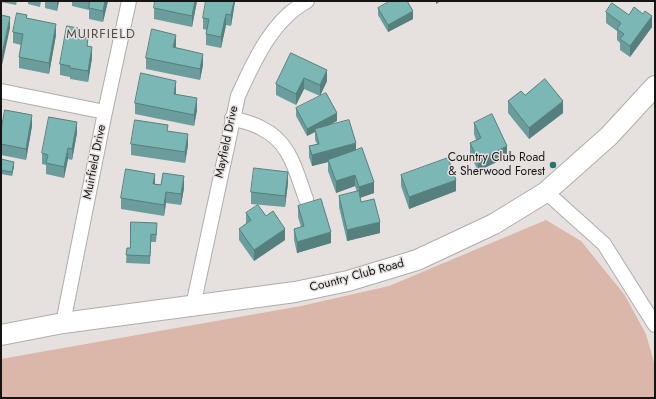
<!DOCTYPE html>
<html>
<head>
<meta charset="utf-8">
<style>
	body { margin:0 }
	#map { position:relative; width:656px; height:399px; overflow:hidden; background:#e6e1df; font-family:Jost,sans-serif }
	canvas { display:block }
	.frame { position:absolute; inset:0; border:2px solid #161514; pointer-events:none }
</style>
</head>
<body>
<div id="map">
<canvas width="656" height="399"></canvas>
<div class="frame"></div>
</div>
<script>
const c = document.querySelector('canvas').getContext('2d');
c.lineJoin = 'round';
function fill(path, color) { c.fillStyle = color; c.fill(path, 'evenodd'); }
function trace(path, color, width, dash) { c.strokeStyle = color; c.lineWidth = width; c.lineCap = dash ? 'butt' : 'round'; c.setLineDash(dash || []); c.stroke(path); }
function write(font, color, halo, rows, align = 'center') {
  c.font = font + ' Jost,sans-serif'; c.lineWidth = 3; c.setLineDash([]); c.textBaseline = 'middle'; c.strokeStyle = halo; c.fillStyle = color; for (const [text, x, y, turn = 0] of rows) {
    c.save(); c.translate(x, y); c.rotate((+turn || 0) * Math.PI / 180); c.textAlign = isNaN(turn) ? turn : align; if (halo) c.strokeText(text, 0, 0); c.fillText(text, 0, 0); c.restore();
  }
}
const green = new Path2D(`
	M546,220L581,241L624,294L646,334L655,366V398H1V359L301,306L389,286Z`);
const street = new Path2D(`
	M1,91L105,112
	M232,118C241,121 252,123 261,128C290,141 296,172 306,199
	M546,192L604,244L655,325
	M193,306L238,96C254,61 272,20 307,1
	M63,323L105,112L129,1`);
const secondary = new Path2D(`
	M1,335L63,323L295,292L348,281L417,260L494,224L546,192L609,136L655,86`);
const wall = new Path2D(`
	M1,1H17L16,5L1,2Z
	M28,1H41L40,7L28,4Z
	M45,1H59L57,11L45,8Z
	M72,1H108L103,22L89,19V10L72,6Z
	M197,1L192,27L154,19V8Z
	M235,1L231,26L226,25L221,48L206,45V34L207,30L203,29V18Z
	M378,8L413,19L388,32L378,15Z
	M606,12L629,15L652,27L630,57L620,50V43L617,40V31L606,23Z
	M27,18L56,35L49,74L19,68V57L21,45L13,43V32Z
	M78,36L88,46L92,58L88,82L70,79V77L60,75V64Z
	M176,46V48L203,65L200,80L146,69V58Z
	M291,53L327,81L320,96L304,89L296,105L276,95V84Z
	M176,92V94L197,110L194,126L135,114V103Z
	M508,101L563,113L529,139L508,113Z
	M296,108L337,121L328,125L356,150L374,193L360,198L361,202L380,233L347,241L339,207V196L357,192L355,186L336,193L328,171V162L312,166L309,157V146L317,144L315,140V132L307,136L296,116Z
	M474,123L507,157L478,171L470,154V143L476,140L474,134Z
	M32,126L26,160L1,155V131Z
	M168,131L188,145L185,163L131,155V144Z
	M77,133L72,160L68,159L64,178L46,174V165L42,164V153Z
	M1,159L14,166L12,176L1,174Z
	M401,175L456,191L409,209L401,186Z
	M288,183L285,207L251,204V192Z
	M155,184L184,188L181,205L166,203L164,216L121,209V198Z
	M298,206L331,243L297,253L294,240V229L301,227L298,217Z
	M246,213L266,216L285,240L254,261L239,240V229L246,224Z
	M157,231L156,242H151L150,264L126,263L127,248H130Z`);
const shadedWall = new Path2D(`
	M57,1H59L57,11Z
	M105,1H108L103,22V11Z
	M195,1H197L192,27V16Z
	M234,1H235V2L231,26V15Z
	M436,1H441L436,4Z
	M413,11V19L388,32V25Z
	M226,14V25L221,48V37Z
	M652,16V27L630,57V46Z
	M10,17V28L1,70V59Z
	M56,24V35L49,74V63Z
	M176,35V46L173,58V47Z
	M92,47V58L88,82V71Z
	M203,54V65L200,80V69Z
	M327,70V81L320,96V85Z
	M304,78V89L296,105V94Z
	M176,81V92L174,105V94Z
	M197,98V110L194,126V115Z
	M563,101V113L529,139V128Z
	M337,113V121L316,132L315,129V132L307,136V129Z
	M32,115V126L26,160V149Z
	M77,122V133L72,160V149Z
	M188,134V145L185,163V152Z
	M356,143V154L328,160V162L312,166V155Z
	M507,146V157L478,171V160Z
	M68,148V159L64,178V167Z
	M14,162V166L12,176V172Z
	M288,172V183L285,207V196Z
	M155,174V185L153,184Z
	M355,175V186L336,193V181Z
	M184,176V188L181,205V194Z
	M456,180V191L409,209V197Z
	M374,182V193L359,198V187Z
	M166,192V203L164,216V205Z
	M380,222V233L347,241V230Z
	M285,229V240L254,261V250Z
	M331,232V243L297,253V242Z`);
const building = new Path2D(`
	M90,1H105L103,11L89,8Z
	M155,1H195L192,16L154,8Z
	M206,1H234L231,15L226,14L221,37L206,34L209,19L203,18Z
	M390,1H407L413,11L388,25L378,8Z
	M612,3L629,15L634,7L643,14L645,11L652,16L630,46L620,39L624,34L617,29L621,23L606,12Z
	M17,13L27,15L26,18L56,24L49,63L19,57L23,34L13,32Z
	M1,15L10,17L1,59Z
	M67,26L78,28L77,36L88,38L87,46L92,47L88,71L70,68V66L60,64Z
	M152,29L176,35L173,47L203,54L200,69L146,58Z
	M291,53L327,70L320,85L304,78L296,94L276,84Z
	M141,73L176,81L174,94L197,98L194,115L135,103Z
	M545,79L563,101L529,128L508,101L521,91L525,95Z
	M326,93L337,113L307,129L296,108Z
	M5,110L32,115L26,149L1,144V131Z
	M492,114L507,146L478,160L470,143L481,138L474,123Z
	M49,117L77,122L72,149L68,148L64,167L46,163L48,155L42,153Z
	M135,120L168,125L167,131L188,134L185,152L131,144Z
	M349,120L356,143L312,155L309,146L319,144L315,129Z
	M362,148L374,182L359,187L355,175L336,181L328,160Z
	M448,158L456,180L409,197L401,175Z
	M1,159L14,162L12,172L1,170Z
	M254,168L288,172L285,196L251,192Z
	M126,169L155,174L153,184L161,185L163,173L184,176L181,194L166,192L164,205L121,198Z
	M359,191L361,202L374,199L380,222L347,230L339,196Z
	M321,199L331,232L297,242L294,229L304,226L298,206Z
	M258,205L266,216L273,211L285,229L254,250L239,229L251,220L246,213Z
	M131,222L157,223L156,235L151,234L150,256L126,255L127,248H130Z`);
const markers = [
	[553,165,4,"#297370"]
];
const streetNames = [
	["Mayfield Drive",227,142,-78],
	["Muirfield Drive",95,162,-79],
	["Country Club Road",357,276,-15]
];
const poiNames = [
	["Country Club Road",545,158],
	["& Sherwood Forest",545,172]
];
const neighbourhoodNames = [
	["MUIRFIELD",101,35]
];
fill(green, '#dab7a8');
trace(street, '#b1acaa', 16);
trace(secondary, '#b1acaa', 22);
trace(street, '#fff', 14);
trace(secondary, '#fff', 20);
fill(wall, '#6a9d9b');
fill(shadedWall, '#56807e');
fill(building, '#7bb7b4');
trace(building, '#56807e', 1);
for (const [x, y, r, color] of markers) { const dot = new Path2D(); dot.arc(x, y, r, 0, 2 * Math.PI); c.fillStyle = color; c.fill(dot); trace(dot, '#e6e1df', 1.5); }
write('12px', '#161514', '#e6e1df', streetNames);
write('12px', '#161514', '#e6e1df', poiNames, 'right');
c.letterSpacing = '1px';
write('13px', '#504c4a', '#e6e1df', neighbourhoodNames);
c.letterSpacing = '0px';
</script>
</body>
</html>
